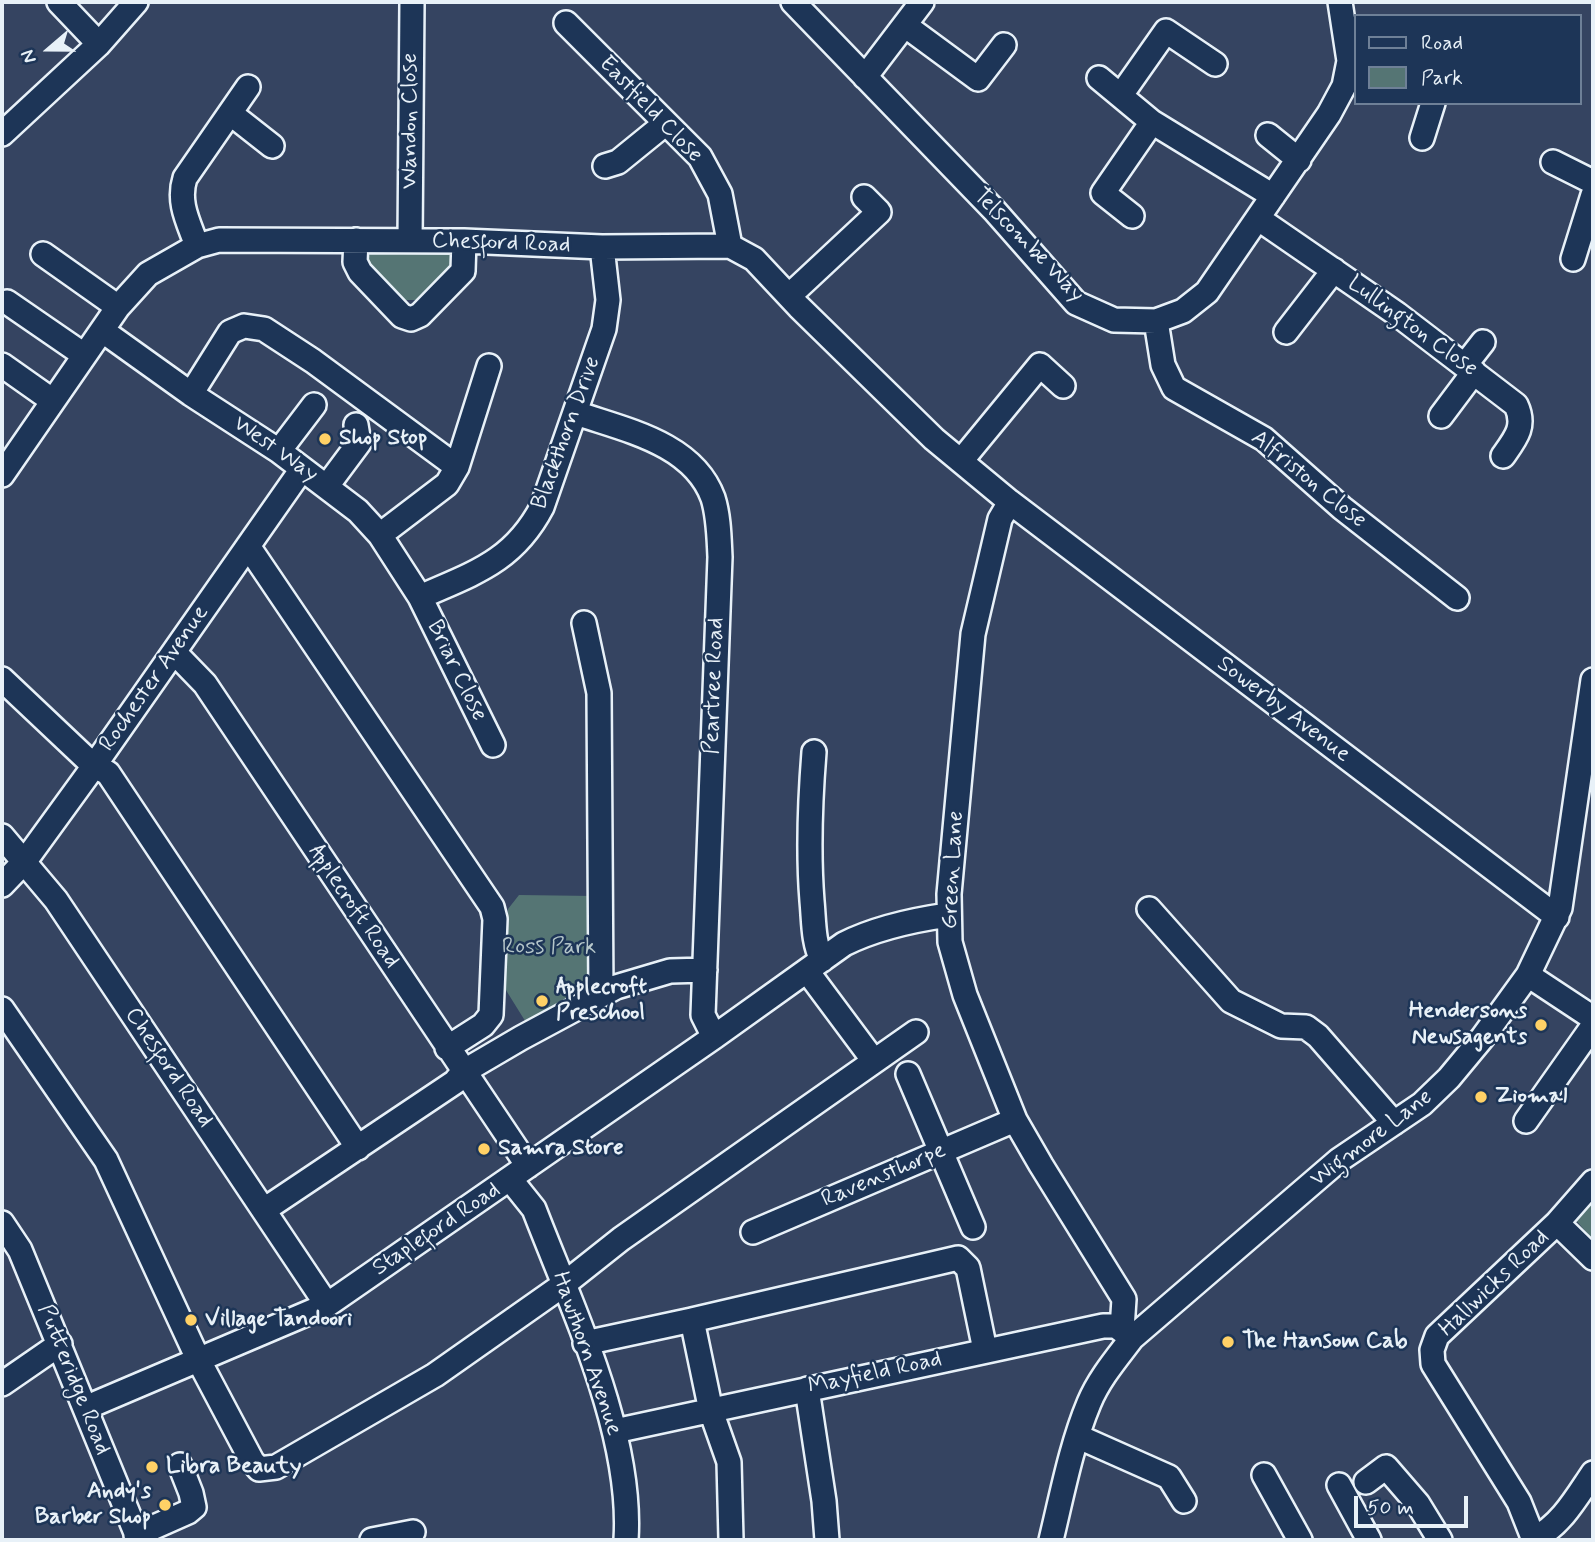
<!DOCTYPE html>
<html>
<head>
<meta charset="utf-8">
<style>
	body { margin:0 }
	#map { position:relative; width:1595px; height:1542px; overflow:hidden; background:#354461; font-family:Mynerve,sans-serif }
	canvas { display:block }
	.frame { position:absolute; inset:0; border:4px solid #e8f1f8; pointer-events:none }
	.legend { position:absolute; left:1354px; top:14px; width:228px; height:91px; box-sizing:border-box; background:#1d3557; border:2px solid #6e8097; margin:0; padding:9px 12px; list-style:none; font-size:21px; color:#e8f1f8 }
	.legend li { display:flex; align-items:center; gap:14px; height:35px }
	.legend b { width:35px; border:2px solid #6e8097 }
	.north { position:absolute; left:14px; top:14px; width:70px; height:70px; -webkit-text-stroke:5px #1d3557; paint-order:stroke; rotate:250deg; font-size:19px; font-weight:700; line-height:28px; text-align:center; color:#e8f1f8 }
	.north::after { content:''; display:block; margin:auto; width:24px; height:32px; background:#e8f1f8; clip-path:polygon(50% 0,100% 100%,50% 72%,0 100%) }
	.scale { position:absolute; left:1354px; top:1496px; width:114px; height:32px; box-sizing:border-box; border:4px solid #e8f1f8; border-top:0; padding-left:9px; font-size:21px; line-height:24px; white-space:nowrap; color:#e8f1f8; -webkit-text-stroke:5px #1d3557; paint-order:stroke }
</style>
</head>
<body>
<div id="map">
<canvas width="1595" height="1542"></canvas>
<div class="frame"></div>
<ul class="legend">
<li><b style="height:9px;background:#1d3557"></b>Road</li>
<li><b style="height:19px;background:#557574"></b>Park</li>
</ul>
<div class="north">N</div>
<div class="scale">50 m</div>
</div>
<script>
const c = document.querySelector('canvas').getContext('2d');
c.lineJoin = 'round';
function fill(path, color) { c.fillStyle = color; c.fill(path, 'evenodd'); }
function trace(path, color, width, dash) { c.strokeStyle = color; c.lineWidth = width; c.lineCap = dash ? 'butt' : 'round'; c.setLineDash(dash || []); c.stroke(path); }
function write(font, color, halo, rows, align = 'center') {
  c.font = font + ' Mynerve,sans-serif'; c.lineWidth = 5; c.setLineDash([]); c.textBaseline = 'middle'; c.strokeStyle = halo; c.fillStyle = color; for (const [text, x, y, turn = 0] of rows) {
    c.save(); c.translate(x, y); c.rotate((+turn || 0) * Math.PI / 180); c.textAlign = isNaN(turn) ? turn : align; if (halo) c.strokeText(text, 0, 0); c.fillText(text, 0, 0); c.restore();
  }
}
const green = new Path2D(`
	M372,252L449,253L456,263L420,300H399L364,262Z
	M519,895L594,896L591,987L527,1024L504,987L508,909Z
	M1593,1197V1240L1574,1218Z`);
const minor = new Path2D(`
	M59,2L99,44
	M793,2L994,210L1076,303L1114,320L1156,321L1183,311L1207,292L1329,114L1344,86L1349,61L1340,2
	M566,23L700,157L720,194L730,246
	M906,26L978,79L1004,45
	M865,77L922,2
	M1099,78L1152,122L1273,196
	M1121,95L1166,31L1215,64
	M230,113L272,146
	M2,134L99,44L136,2
	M1268,135L1299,160
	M1422,138L1433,103
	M1553,162L1593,182
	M605,166L618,162L666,123
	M1132,216L1103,193L1152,122
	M1259,219L1397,314L1516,405C1526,426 1516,438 1503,456
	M356,240L355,262L360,272L402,316L411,319L420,315L463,271L464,241
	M410,241L412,2
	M197,246C189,223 177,203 185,178L248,87
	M43,254L118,307
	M1573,259L1593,195
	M789,296L879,212L864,197
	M7,302L84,355
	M1156,321L1163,365L1174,388L1264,439L1342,508L1457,598
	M103,331L191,394L279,451L358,511L380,535L420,597L493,745
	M1286,332L1334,270
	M2,365L53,401
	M1465,365L1483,342
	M191,394L230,332L244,326L264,329L313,361L457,467
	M576,413C625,430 693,443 713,498C719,517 719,538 720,557L703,1015L714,1037
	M1441,416L1474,372
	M279,451L314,405
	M961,461L1040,365L1063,386
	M2,475L118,307L148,274L197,246L219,240L464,241L602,247L730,246L754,259L799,307L934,439L1010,502L1557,917
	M327,486L359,443L356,425
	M1010,502L1000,519L973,634L949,894L950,942L965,995L1015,1120L1041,1165L1124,1299L1122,1329
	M380,535L447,484L457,467L489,366
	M248,546L492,907L495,919L491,1015L483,1025L447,1048
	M420,597C474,573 513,562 542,507L604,329L608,300L602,247
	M584,623L599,693L601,995
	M174,652L205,684L528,1166
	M2,679L94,766L108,773L358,1148
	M814,752C810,802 808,851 812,901C814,922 813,942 822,960
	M2,836L56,900L327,1305
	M2,885L25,861L94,766L302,469
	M1149,909L1231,1001L1281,1026L1306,1027L1318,1036L1394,1123
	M807,971L874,1061
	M1528,975L1593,1018
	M2,1009L106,1160L198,1359L252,1461L259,1469L276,1467L435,1375L563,1285L621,1239L916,1032
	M908,1074L973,1227
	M1526,1121L1593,1026
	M510,1179L534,1209C572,1308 633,1434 626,1540
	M264,1210L455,1082L463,1072L521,1038L616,987L670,971L705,970
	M2,1223L20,1250L139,1540
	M1557,1223L1593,1258
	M753,1232L1015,1120
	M585,1343L692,1320
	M2,1384L60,1344
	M807,1389L824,1501L827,1540
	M85,1408L327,1305L714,1037L844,944C876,928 913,920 948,915
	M615,1431L1103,1326H1116L1132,1338
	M1079,1437L1169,1477L1184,1501
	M1264,1475L1300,1540
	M1366,1482L1386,1467L1418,1504L1440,1540
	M1339,1485L1369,1540
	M136,1535L188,1512L194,1507L191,1493L180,1465
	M1534,1539C1562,1524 1576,1498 1593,1473
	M372,1540L413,1532
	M731,1540L729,1462L711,1411L692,1320L958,1258L968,1268L985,1350
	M1051,1540C1062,1495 1071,1446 1089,1403C1099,1379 1116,1359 1132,1338L1339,1160L1422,1104L1449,1078L1483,1037L1528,975L1560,908L1593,680
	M1534,1540L1519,1502L1433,1364L1432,1350L1437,1336L1557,1223L1593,1182`);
const markers = [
	[325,439,7,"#ffd166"],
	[542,1001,7,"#ffd166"],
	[1541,1025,7,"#ffd166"],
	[1481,1097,7,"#ffd166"],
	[484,1149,7,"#ffd166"],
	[191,1320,7,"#ffd166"],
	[1228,1342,7,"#ffd166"],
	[152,1467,7,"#ffd166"],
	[165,1505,7,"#ffd166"]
];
const streetNames = [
	["Eastfield Close",650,110,46],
	["Wandon Close",411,121,-90],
	["Chesford Road",501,244,2],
	["Telscombe Way",1028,246,46],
	["Lullington Close",1412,327,36],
	["Blackthorn Drive",567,433,-70],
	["West Way",275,450,35],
	["Alfriston Close",1308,480,39],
	["Briar Close",456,671,64],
	["Rochester Avenue",155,679,-55],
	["Peartree Road",715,686,-88],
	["Sowerby Avenue",1283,710,37],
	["Green Lane",954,870,-87],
	["Applecroft Road",353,907,56],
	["Chesford Road",168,1068,56],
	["Wigmore Lane",1372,1139,-37],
	["Ravensthorpe",884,1176,-23],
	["Stapleford Road",437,1230,-34],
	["Hallwicks Road",1495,1284,-44],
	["Hawthorn Avenue",586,1354,71],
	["Mayfield Road",875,1374,-12],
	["Putteridge Road",73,1380,68]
];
const poiNames = [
	["Shop Stop",339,439],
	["Applecroft",556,988],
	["Preschool",556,1014],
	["Hendersons",1527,1012,"right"],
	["Newsagents",1527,1038,"right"],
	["Ziomal",1495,1097],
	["Samra Store",498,1149],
	["Village Tandoori",205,1320],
	["The Hansom Cab",1242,1342],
	["Libra Beauty",166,1467],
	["Andy's",151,1492,"right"],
	["Barber Shop",151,1518,"right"]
];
const parkNames = [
	["Ross Park",549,948]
];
fill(green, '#557574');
trace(minor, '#e8f1f8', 28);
trace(minor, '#1d3557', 23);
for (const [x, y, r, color] of markers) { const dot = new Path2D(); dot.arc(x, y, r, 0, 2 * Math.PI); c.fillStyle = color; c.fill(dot); trace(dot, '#1d3557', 2.5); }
write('23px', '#e8f1f8', '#1d3557', streetNames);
write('bold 23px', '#e8f1f8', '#1d3557', poiNames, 'left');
write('23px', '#b5c6ca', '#1d3557', parkNames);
</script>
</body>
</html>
